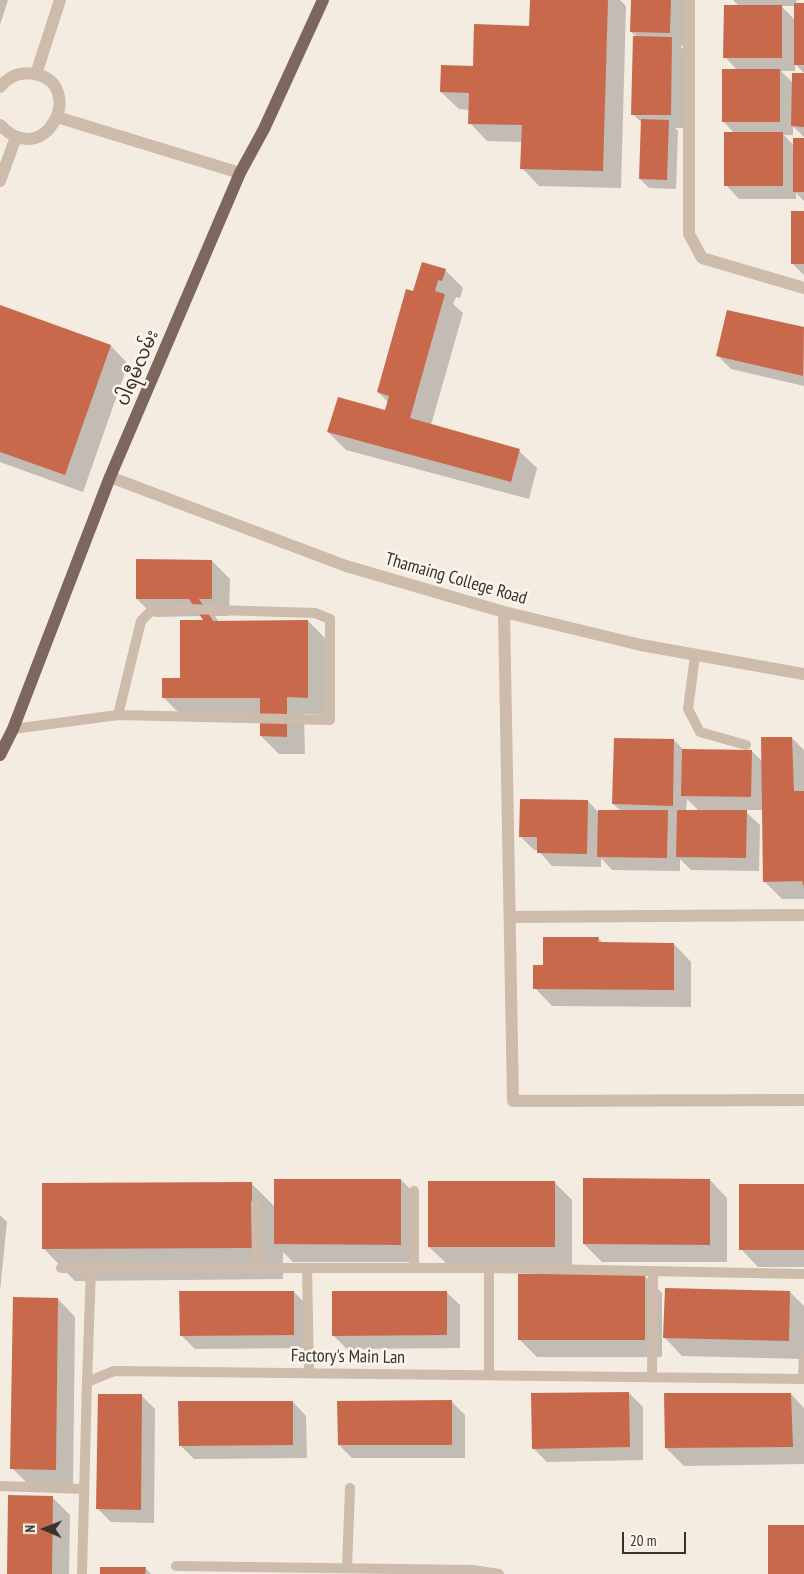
<!DOCTYPE html>
<html>
<head>
<meta charset="utf-8">
<style>
	body { margin:0 }
	#map { position:relative; width:804px; height:1574px; overflow:hidden; background:#f4ebe1; font-family:"PT Sans Narrow",sans-serif }
	canvas { display:block }
	.north { position:absolute; left:20px; top:1504px; width:50px; height:50px; -webkit-text-stroke:4px #fbf5ee; paint-order:stroke; rotate:271deg; font-size:14px; font-weight:700; line-height:20px; text-align:center; color:#3b302b }
	.north::after { content:''; display:block; margin:auto; width:18px; height:22px; background:#3b302b; clip-path:polygon(50% 0,100% 100%,50% 72%,0 100%) }
	.scale { position:absolute; left:622px; top:1532px; width:64px; height:22px; box-sizing:border-box; border:2px solid #3b302b; border-top:0; padding-left:6px; font-size:15px; line-height:18px; white-space:nowrap; color:#3b302b; -webkit-text-stroke:4px #fbf5ee; paint-order:stroke }
</style>
</head>
<body>
<div id="map">
<canvas width="804" height="1574"></canvas>
<div class="north">N</div>
<div class="scale">20 m</div>
</div>
<script>
const c = document.querySelector('canvas').getContext('2d');
c.lineJoin = 'round';
function fill(path, color) { c.fillStyle = color; c.fill(path, 'evenodd'); }
function trace(path, color, width, dash) { c.strokeStyle = color; c.lineWidth = width; c.lineCap = dash ? 'butt' : 'round'; c.setLineDash(dash || []); c.stroke(path); }
function write(font, color, halo, rows, align = 'center') {
  c.font = font + ' "PT Sans Narrow","Noto Sans Myanmar",sans-serif'; c.lineWidth = 5; c.setLineDash([]); c.textBaseline = 'middle'; c.strokeStyle = halo; c.fillStyle = color; for (const [text, x, y, turn = 0] of rows) {
    c.save(); c.translate(x, y); c.rotate((+turn || 0) * Math.PI / 180); c.textAlign = isNaN(turn) ? turn : align; if (halo) c.strokeText(text, 0, 0); c.fillText(text, 0, 0); c.restore();
  }
}
const shadow = new Path2D(`
	M0,0H8L0,25Z
	M531,0H620L626,6L621,188L539,186L522,168V142L487,141L470,123V110L459,109L441,92L530,27Z
	M632,0H685L684,46H680L685,51L684,128H675L678,131L676,189L649,188L640,179L642,123L633,114L637,37L631,32Z
	M733,0H797L796,4H804V73L795,64V71H781L793,83L804,75V137L793,126V135H784L794,146L804,140V201L796,193V199H739L726,185L735,134L723,121L737,70L725,57L739,6ZM781,6H796L795,20Z
	M804,212V275L792,263Z
	M445,270L463,288L460,298L456,297L453,304L463,313L431,425L519,451L537,468L529,499L346,450L328,432L386,412L388,402L378,392L414,292Z
	M0,306L111,346L128,364L83,492L0,462Z
	M728,311L804,329V386L731,369L717,355Z
	M212,561L230,579L229,616H215L219,622L308,621L326,639V715L304,714L305,754H279L261,736V715H181L163,697L181,680L206,622L202,616L155,617L137,599Z
	M792,738L804,750V899H782L764,881L763,810H744L760,825L759,871L691,870L680,859V871L612,870L601,858V867L552,866L538,850H534L520,836L588,801L599,813L621,811L613,804L674,740L684,750L752,751L762,761ZM687,799L699,811H686Z
	M598,938L604,944H674L691,962V1007L552,1006L535,988L544,967Z
	M401,1180L419,1198L418,1262H293L283,1252V1279L75,1281L44,1249L251,1183L275,1207Z
	M710,1180L727,1198V1262H602L584,1244Z
	M555,1183L572,1200V1265L447,1264L429,1247Z
	M804,1185V1267H758L741,1249Z
	M0,1215L7,1222L0,1291Z
	M644,1275L662,1293V1357H537L519,1339Z
	M294,1292L307,1305V1348L195,1349L181,1335Z
	M446,1292L460,1305V1348L347,1349L333,1335Z
	M790,1292L804,1306V1359L682,1356L665,1338Z
	M58,1299L75,1317L73,1487L30,1486L12,1468Z
	M629,1393L643,1407V1460L547,1462L533,1448Z
	M791,1394L804,1408V1464L684,1466L666,1448Z
	M142,1396L155,1409L154,1523L111,1522L98,1509Z
	M451,1401L465,1415V1458H352L339,1445Z
	M293,1402L306,1416L307,1458L194,1459L180,1445Z
	M52,1497L70,1515L69,1574H8Z
	M145,1568L151,1574H101Z`);
const building = new Path2D(`
	M530,0H608L603,171L520,169L522,125L468,124L469,93L440,92L441,65L473,66L474,24L529,26Z
	M631,0H671L670,33L630,32Z
	M794,3H804V65H794Z
	M724,5H782V58H723Z
	M633,36L672,37L671,115H631Z
	M722,69H780V122H722Z
	M792,73H804V127L791,126Z
	M641,119L669,120L667,180L639,179Z
	M724,132H783V186H724Z
	M793,138H804V192H793Z
	M791,211H804V264H791Z
	M422,262L446,269L442,281L438,280L435,291L445,294L410,418L520,449L511,482L327,432L338,397L385,410L389,396L377,392L406,289L413,291Z
	M0,305L111,345L65,475L0,452Z
	M727,310L804,327L803,376L716,356Z
	M136,559L212,560V599H199L213,621L308,620V698L287,697V737L260,736V698H162V678H180V620H203L189,599H136Z
	M761,737H792L794,791H804V887L802,881L763,882Z
	M614,738L674,739L673,806L612,804Z
	M682,749L752,750L751,797L681,796Z
	M520,799L588,800L587,854L537,853V837H519Z
	M598,810H668L667,858L597,857Z
	M677,810H747L746,858L676,857Z
	M543,937H599L598,942L674,943V990L533,989V965H543Z
	M583,1178L710,1179V1245L583,1244Z
	M274,1179H401V1245L274,1244Z
	M428,1181H555V1247H428Z
	M252,1182V1248L42,1249V1183Z
	M739,1184H804V1250H739Z
	M518,1274H645V1340H518Z
	M665,1288L790,1291L789,1341L663,1338Z
	M179,1291H294V1335L180,1336Z
	M332,1291H447V1335L332,1336Z
	M13,1297L58,1298L56,1470L10,1469Z
	M629,1392L630,1447L532,1449L531,1393Z
	M664,1393H791L793,1447L665,1448Z
	M98,1394H142L141,1510L96,1509Z
	M452,1400V1445H338L337,1401Z
	M178,1401H293V1445L179,1446Z
	M8,1495L53,1496L52,1574H7Z
	M768,1525H804V1574H768Z
	M100,1567H146L145,1574H100Z`);
const service = new Path2D(`
	M695,656L688,709L700,732L746,745
	M13,729L118,715L330,720V619L315,613L154,608L141,621L118,715
	M256,1203L257,1268
	M61,1268H489L804,1274
	M307,1268L309,1373
	M414,1268V1191
	M489,1268V1375
	M652,1377L653,1271
	M803,1379L804,1355
	M87,1382L91,1268
	M0,1486L83,1489
	M176,1566L473,1570L499,1574
	M347,1568L350,1488
	M82,1574L87,1382L114,1371L804,1379`);
const minor = new Path2D(`
	M689,0V234L702,258L804,288
	M36,74L60,0
	M0,87C9,76 20,71 34,74C88,83 46,173 0,125
	M57,117L240,173
	M0,181L16,137
	M110,477L346,566L504,612L641,645L804,674
	M504,612L513,1101L804,1100
	M510,917L804,915`);
const primary = new Path2D(`
	M0,755L13,729L110,477L240,173L264,129L323,0`);
const streetNames = [
	["ပါရမီလမ်း",138,368,-67],
	["Thamaing College Road",456,579,16],
	["Factory's Main Lan",348,1357,1]
];
fill(shadow, '#0003');
fill(building, '#c8694b');
trace(service, '#cdbbac', 10);
trace(minor, '#cdbbac', 12);
trace(primary, '#7d675c', 12);
write('18px', '#3b302b', '#fbf5ee', streetNames);
</script>
</body>
</html>
